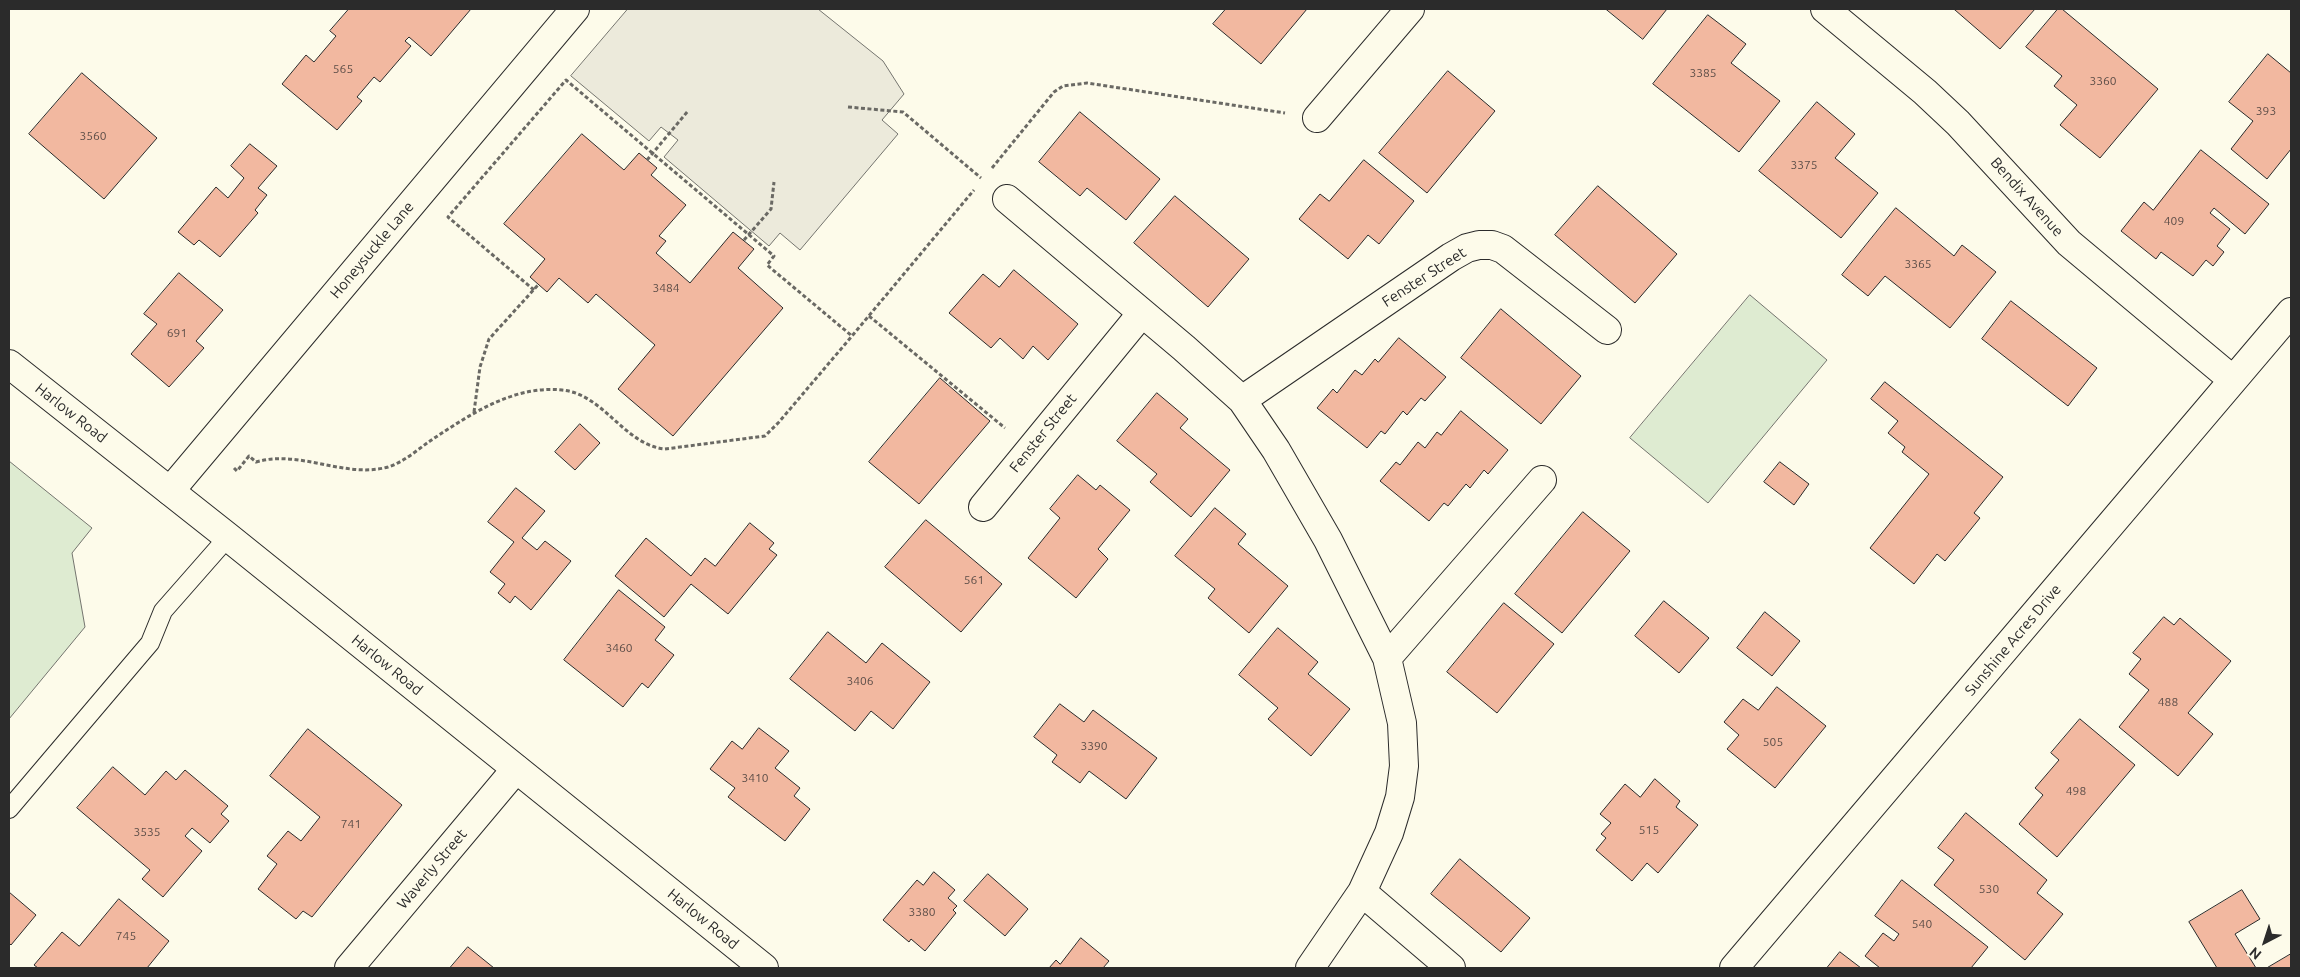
<!DOCTYPE html>
<html>
<head>
<meta charset="utf-8">
<style>
	body { margin:0 }
	#map { position:relative; width:2300px; height:977px; overflow:hidden; background:#fdfbea; font-family:Ubuntu,sans-serif }
	canvas { display:block }
	.frame { position:absolute; inset:0; border:10px solid #2b2b2b; pointer-events:none }
	.north { position:absolute; left:2240px; top:917px; width:50px; height:50px; -webkit-text-stroke:4px #fdfbea; paint-order:stroke; rotate:220deg; font-size:14px; font-weight:700; line-height:20px; text-align:center; color:#2b2b2b }
	.north::after { content:''; display:block; margin:auto; width:18px; height:22px; background:#2b2b2b; clip-path:polygon(50% 0,100% 100%,50% 72%,0 100%) }
</style>
</head>
<body>
<div id="map">
<canvas width="2300" height="977"></canvas>
<div class="frame"></div>
<div class="north">N</div>
</div>
<script>
const c = document.querySelector('canvas').getContext('2d');
c.lineJoin = 'round';
function fill(path, color) { c.fillStyle = color; c.fill(path, 'evenodd'); }
function trace(path, color, width, dash) { c.strokeStyle = color; c.lineWidth = width; c.lineCap = dash ? 'butt' : 'round'; c.setLineDash(dash || []); c.stroke(path); }
function write(font, color, halo, rows, align = 'center') {
  c.font = font + ' Ubuntu,sans-serif'; c.lineWidth = 4; c.setLineDash([]); c.textBaseline = 'middle'; c.strokeStyle = halo; c.fillStyle = color; for (const [text, x, y, turn = 0] of rows) {
    c.save(); c.translate(x, y); c.rotate((+turn || 0) * Math.PI / 180); c.textAlign = isNaN(turn) ? turn : align; if (halo) c.strokeText(text, 0, 0); c.fillText(text, 0, 0); c.restore();
  }
}
const green = new Path2D(`
	M1750,295L1827,360L1708,503L1630,438Z
	M9,461L92,528L72,553L85,627L9,719Z`);
const parking = new Path2D(`
	M628,9H818L883,61L904,94L882,120L898,134L800,250L780,233L769,246L664,157L678,140L661,127L649,141L571,76Z`);
const building = new Path2D(`
	M349,9H471L431,56L409,37L405,41L411,46L380,82L374,77L357,97L362,101L337,130L282,84L306,55L314,62L336,36L330,31Z
	M1226,9H1307L1261,64L1213,24Z
	M1606,9H1667L1643,39Z
	M1956,9H2035L2000,49L1955,10Z
	M2058,9H2062L2158,89L2100,158L2060,125L2077,105L2054,86L2062,76L2026,47Z
	M1708,15L1746,44L1731,63L1780,101L1739,152L1653,84Z
	M2268,54L2291,73V149L2267,179L2231,149L2253,121L2229,102Z
	M1448,71L1495,111L1427,193L1379,153Z
	M82,73L157,138L104,199L29,134Z
	M1817,102L1855,134L1835,158L1878,193L1841,238L1759,171Z
	M1080,112L1160,179L1126,220L1087,188L1080,196L1039,162Z
	M582,134L624,170L639,153L657,168L651,175L686,205L659,236L666,241L656,253L690,283L733,232L754,249L738,268L783,308L673,436L618,389L655,345L596,294L588,303L559,278L547,292L530,277L545,259L504,224Z
	M250,144L277,166L258,188L267,195L255,210L258,213L220,257L199,240L194,245L178,232L216,187L228,198L244,178L231,166Z
	M2201,150L2269,204L2245,234L2214,208L2210,213L2230,229L2217,246L2224,252L2213,266L2206,260L2193,276L2161,252L2156,259L2121,231L2144,202L2153,210Z
	M1364,160L1414,201L1379,244L1368,235L1348,259L1299,219L1320,194L1329,201Z
	M1598,186L1677,254L1635,303L1555,235Z
	M1175,196L1249,259L1208,307L1134,243Z
	M1896,208L1954,256L1962,245L1996,272L1950,328L1885,276L1868,296L1842,275Z
	M1014,270L1078,324L1048,360L1033,346L1023,359L1000,338L991,348L949,313L983,274L999,287Z
	M179,273L223,310L196,341L204,348L169,387L131,354L157,324L144,314Z
	M2011,301L2097,368L2068,406L1982,339Z
	M1501,309L1581,376L1541,424L1461,358Z
	M1399,338L1446,377L1425,401L1421,398L1407,415L1403,411L1385,434L1381,431L1367,448L1317,408L1333,389L1337,393L1355,370L1362,375L1375,359L1378,362Z
	M940,378L990,421L919,504L869,462Z
	M1885,382L2003,477L1974,513L1980,518L1945,561L1937,554L1914,584L1870,548L1929,474L1902,452L1905,447L1888,433L1898,421L1871,399Z
	M1157,393L1188,419L1180,428L1230,470L1191,517L1150,482L1157,474L1117,441Z
	M1461,411L1508,450L1488,474L1484,470L1470,488L1466,484L1448,506L1444,503L1429,521L1380,481L1396,462L1400,465L1418,442L1425,448L1437,432L1441,435Z
	M580,424L600,443L575,470L555,452Z
	M1780,462L1809,484L1794,505L1764,482Z
	M1078,475L1096,490L1100,485L1130,510L1098,549L1108,559L1076,598L1028,558L1060,518L1050,509Z
	M516,488L545,511L522,538L537,550L545,541L571,561L531,610L515,596L510,603L498,593L505,584L490,572L514,542L488,522Z
	M1215,508L1246,534L1238,544L1288,586L1249,633L1208,598L1215,589L1175,556Z
	M1583,512L1630,551L1562,633L1515,594Z
	M926,520L1002,584L961,632L885,567Z
	M750,523L774,543L769,549L777,555L728,614L691,584L664,617L615,576L646,538L691,576L705,558L715,566Z
	M619,590L665,627L655,640L674,655L648,688L642,683L623,707L564,660Z
	M1664,601L1709,638L1679,673L1635,636Z
	M1504,603L1554,644L1497,713L1447,672Z
	M1765,612L1800,641L1772,676L1737,648Z
	M2164,617L2174,625L2180,618L2231,661L2188,713L2213,734L2178,776L2119,727L2149,690L2129,674L2141,659L2133,653Z
	M1278,628L1318,662L1308,674L1350,709L1311,756L1268,719L1278,708L1239,675Z
	M828,632L866,663L882,643L930,682L893,729L871,711L855,731L790,679Z
	M1777,687L1826,726L1775,788L1727,749L1739,735L1724,722L1743,699L1758,710Z
	M1060,704L1084,722L1093,710L1157,758L1126,799L1089,771L1080,783L1052,762L1057,755L1034,737Z
	M2080,719L2135,765L2057,857L2019,824L2043,795L2035,788L2059,760L2051,753Z
	M759,728L789,751L775,768L800,788L794,796L810,809L785,841L728,797L735,788L710,769L732,741L742,749Z
	M308,729L402,805L312,917L303,911L296,919L258,889L277,864L267,856L288,831L301,841L320,817L270,776Z
	M113,767L145,795L166,771L176,780L185,770L228,806L221,814L229,821L210,843L192,828L185,836L202,851L163,897L142,879L150,870L77,808Z
	M1655,779L1680,801L1676,807L1698,825L1658,873L1647,863L1632,881L1596,850L1606,838L1601,834L1611,823L1600,814L1625,784L1640,797Z
	M1966,813L2047,880L2037,893L2063,914L2025,960L1934,885L1954,860L1938,848Z
	M1460,859L1530,918L1501,952L1431,894Z
	M934,872L955,890L948,898L957,906L953,910L956,913L925,951L911,939L909,942L883,920L917,880L923,885Z
	M988,874L1028,909L1005,936L964,901Z
	M1902,880L1988,947L1971,968H1880L1865,956L1883,933L1894,941L1899,934L1875,916Z
	M2242,890L2260,919L2235,934L2256,968H2217L2189,922Z
	M9,892L36,915L11,945L9,943Z
	M119,899L169,941L147,968H38L34,965L62,932L79,946Z
	M1081,938L1109,961L1103,968H1049L1056,960L1060,964Z
	M468,947L494,968H450Z
	M1840,952L1861,968H1827Z
	M2291,954V968H2267Z`);
const path = new Path2D(`
	M848,107L903,112L981,178
	M647,160L688,111
	M992,168L1054,92L1063,86L1087,83L1285,113
	M744,240L771,209L774,182
	M534,290L448,217L566,80L774,256L767,265L852,336
	M869,316L1005,428
	M474,412L480,367L489,339L538,285
	M234,468L237,471L249,456L256,462C300,449 345,479 388,467C404,462 417,450 430,441C469,415 513,385 562,390C604,394 624,445 665,449L765,436L779,422L852,336L974,190`);
const lane = new Path2D(`
	M9,809L144,650L150,643L163,611L228,537`);
const street = new Path2D(`
	M1825,9L1925,92L1958,123L2069,243L2233,380
	M1317,118L1410,9
	M1007,199L1184,348L1242,400L1276,450L1328,540L1387,658L1402,723L1404,766L1400,797L1389,833L1362,892L1310,968
	M1242,400L1451,257L1467,248L1479,245H1492L1503,249L1607,330
	M170,491L575,9
	M983,507L1142,313
	M1387,658L1542,480
	M1362,892L1451,968
	M349,968L516,769
	M1734,968L2291,312`);
const secondary = new Path2D(`
	M9,364L228,537L764,968`);
const numberNames = [
	["565",343,69],
	["3385",1703,73],
	["3360",2103,81],
	["393",2266,111],
	["3560",93,136],
	["3375",1804,165],
	["409",2174,221],
	["3365",1918,264],
	["3484",666,288],
	["691",177,333],
	["561",974,580],
	["3460",619,648],
	["3406",860,681],
	["488",2168,702],
	["505",1773,742],
	["3390",1094,746],
	["3410",755,778],
	["498",2076,791],
	["741",351,824],
	["515",1649,830],
	["3535",147,832],
	["530",1989,889],
	["3380",922,912],
	["540",1922,924],
	["745",126,936]
];
const streetNames = [
	["Bendix Avenue",2027,197,48],
	["Honeysuckle Lane",372,250,-50],
	["Fenster Street",1424,277,-33],
	["Harlow Road",71,413,38],
	["Fenster Street",1043,433,-51],
	["Sunshine Acres Drive",2013,640,-50],
	["Harlow Road",387,665,39],
	["Waverly Street",432,869,-50],
	["Harlow Road",703,919,39]
];
fill(green, '#deebd1');
trace(green, '#74746e', 1);
fill(parking, '#eceadb');
trace(parking, '#74746e', 1);
fill(building, '#f2b8a0');
trace(building, '#2b2b2b', 1);
trace(lane, '#2b2b2b', 20);
trace(street, '#2b2b2b', 30);
trace(secondary, '#2b2b2b', 30);
trace(path, '#6a6964', 3, [4, 2.5]);
trace(lane, '#fdfbea', 18);
trace(street, '#fdfbea', 28);
trace(secondary, '#fdfbea', 28);
write('12px', '#5d4e48', null, numberNames);
write('15px', '#2b2b2b', '#fdfbea', streetNames);
</script>
</body>
</html>
